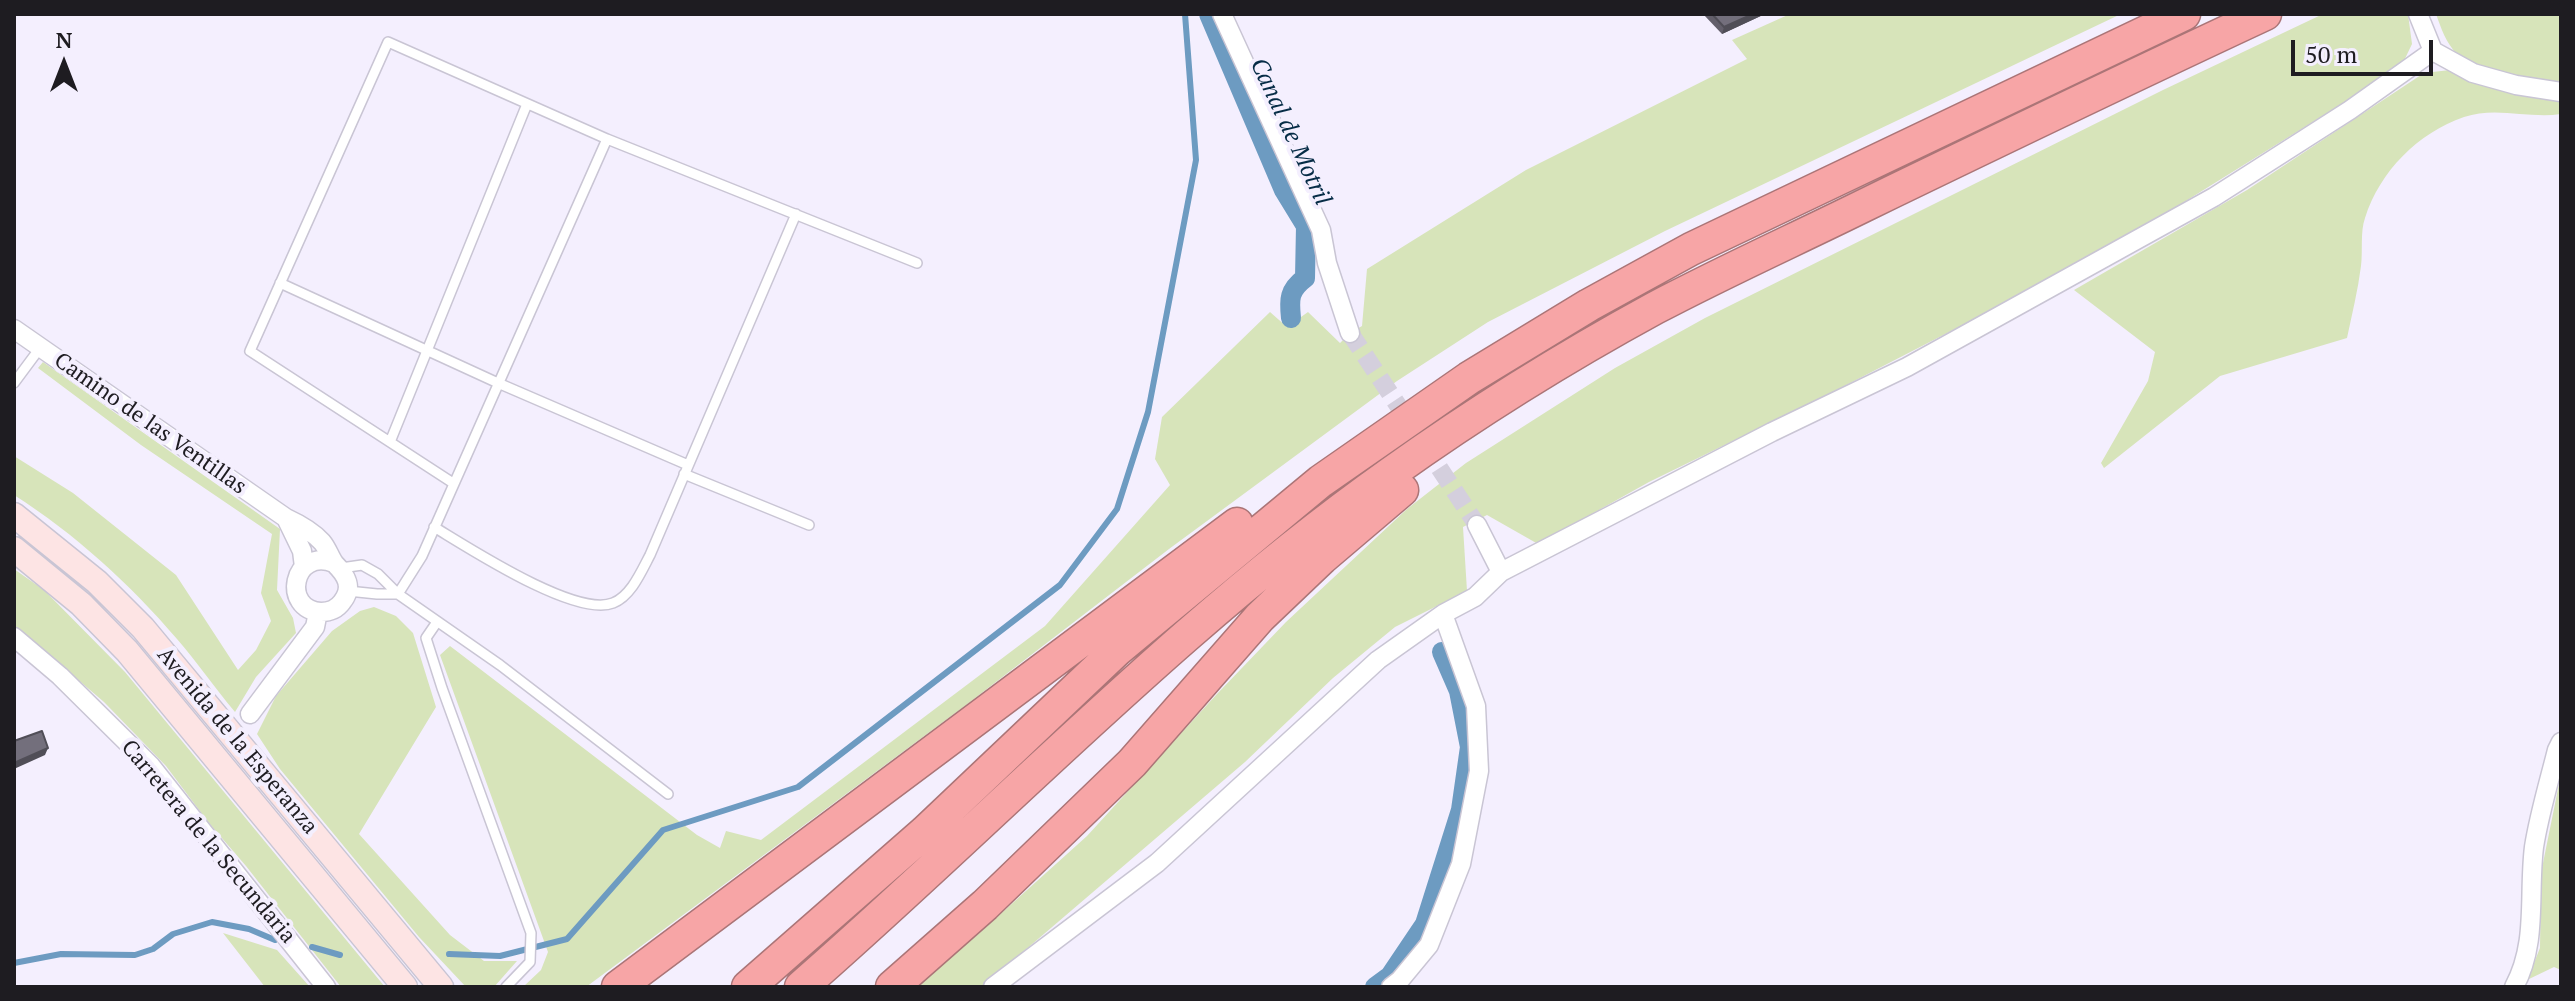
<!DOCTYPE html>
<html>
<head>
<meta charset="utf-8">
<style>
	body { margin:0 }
	#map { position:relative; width:2575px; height:1001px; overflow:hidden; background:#f4effe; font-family:"PT Serif",serif }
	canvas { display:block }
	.frame { position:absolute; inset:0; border:16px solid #1e1c21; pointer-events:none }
	.north { position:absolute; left:24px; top:24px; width:80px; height:80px; -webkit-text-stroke:6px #f4effe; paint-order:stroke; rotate:0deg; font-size:22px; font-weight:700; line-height:32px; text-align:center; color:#1e1c21 }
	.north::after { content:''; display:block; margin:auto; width:28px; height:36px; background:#1e1c21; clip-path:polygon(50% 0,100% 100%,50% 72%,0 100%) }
	.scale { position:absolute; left:2291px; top:40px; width:142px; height:36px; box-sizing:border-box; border:4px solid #1e1c21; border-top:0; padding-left:10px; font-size:24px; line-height:28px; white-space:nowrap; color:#1e1c21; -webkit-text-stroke:6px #f4effe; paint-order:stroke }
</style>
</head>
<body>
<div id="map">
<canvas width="2575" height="1001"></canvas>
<div class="frame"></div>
<div class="north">N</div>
<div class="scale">50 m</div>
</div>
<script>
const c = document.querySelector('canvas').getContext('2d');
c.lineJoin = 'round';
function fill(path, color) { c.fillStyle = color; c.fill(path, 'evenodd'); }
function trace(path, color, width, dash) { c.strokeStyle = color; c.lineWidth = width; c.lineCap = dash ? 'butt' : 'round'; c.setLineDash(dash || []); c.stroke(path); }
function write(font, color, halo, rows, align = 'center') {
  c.font = font + ' "PT Serif",serif'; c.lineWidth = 8; c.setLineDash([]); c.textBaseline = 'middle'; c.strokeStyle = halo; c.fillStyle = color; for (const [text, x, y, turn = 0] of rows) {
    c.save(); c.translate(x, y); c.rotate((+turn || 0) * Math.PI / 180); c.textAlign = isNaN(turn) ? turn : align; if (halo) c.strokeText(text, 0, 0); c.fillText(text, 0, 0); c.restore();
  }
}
const green = new Path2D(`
	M1790,14H2121L1665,231L1488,322L1397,381L1169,549L966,705L586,987H523L541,970L548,952L440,655L450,646L697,835L720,848L726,831L761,840L1045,626L1170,485L1155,459L1162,417L1270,312L1287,327L1308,312L1340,343L1350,333L1362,326L1367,269L1526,170L1747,59L1732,40Z
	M2323,14H2408L2412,44L2401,67L2181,204L2052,279L1825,396L1649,482L1538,544L1487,515L1463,527L1467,591L1395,627L1333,678L1245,762L982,987H914L976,936L1087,836L1217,694L1286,622L1407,509L1466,463L1615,368L1705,318L2163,90Z
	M2436,14H2561V86C2535,82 2476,71 2457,54C2446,43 2441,28 2436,14Z
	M2450,70L2561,101V114C2529,119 2496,106 2464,117C2418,133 2380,171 2365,218C2360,232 2363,251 2361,266C2358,290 2352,314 2347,338L2220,376L2104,468L2101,463L2148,381L2155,352L2074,290L2247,190L2424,73Z
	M43,362L280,529L277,590L293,618L296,633L256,677L235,712C215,688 197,662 177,639C131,585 74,533 14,495V456L73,493L176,575L238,670L256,650L271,621L261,593L272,534L141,445L38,368Z
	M14,569L44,590L125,672L385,987H341L246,866L208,822L166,766L104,702L14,625Z
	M374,607L396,616L413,633L436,707L359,834L450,935L484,961H517L494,987H466L419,937L280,769L257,734L276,696L332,631L360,611Z
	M2561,774V970L2554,967L2527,980L2540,948L2541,873Z
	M223,933L277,950L310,987H265Z`);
const stream = new Path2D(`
	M312,947L340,955
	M449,954L500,956L567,939L663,830L798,787L1060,585L1117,509L1148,412L1196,160L1185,14
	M14,963L61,954L135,955L153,949L173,934L212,922L249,929L275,940`);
const canal = new Path2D(`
	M1209,14L1284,190L1306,226L1305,278C1289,290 1289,299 1291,318
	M1375,987L1390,976L1425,924L1461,810L1470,747L1459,691L1442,652`);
const minorTunnel = new Path2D(`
	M1350,333L1477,525`);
const service = new Path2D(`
	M280,283L498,383L688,465
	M14,383L40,348
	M390,442L527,104
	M684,474L809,525
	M453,483L250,351L388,42L607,139
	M434,527C469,548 576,618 613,603C631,596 641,572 650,555L796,214
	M341,568L362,565L378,574L398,594L500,665L668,794
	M348,591L377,594H398
	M398,594L422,556L607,139L917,263
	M437,622L426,638L442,688L531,933L530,962L506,987`);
const minor = new Path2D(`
	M1222,14L1321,230L1327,263L1350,333
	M2418,14L2433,51L2473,73L2516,85L2561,92
	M14,329L286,518C299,524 313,532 322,542C328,549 330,558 335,564C346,575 354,587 342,602C337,609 329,612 321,612C281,610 292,547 334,563
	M286,518L302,551L304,567
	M1477,525L1501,572
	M14,637L60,676L151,766L326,987
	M250,714L315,627L318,612
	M993,987L1157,863L1378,660L1443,614
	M1391,987L1400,980L1429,945L1461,864L1479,771L1476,706L1443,614L1475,597L1501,572L1772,432L1907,367L2214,197L2350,110L2433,51
	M2514,987C2538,943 2528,895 2534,847C2539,815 2549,782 2557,750L2561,742`);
const secondary = new Path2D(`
	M14,515L97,582L143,628L441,987
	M14,549L81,604L127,651L405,987`);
const motorway = new Path2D(`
	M618,987L1237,524
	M748,987L925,832L1117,650L1321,481L1469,378L1589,305L1691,249L2184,14
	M801,987C997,816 1179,623 1391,473C1475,413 1565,357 1655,308C1723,272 1794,240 1863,206C1997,141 2130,77 2265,14
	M892,987L985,905L1132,763L1260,617L1322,558L1402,490`);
const wall = new Path2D(`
	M1703,14H1765L1722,34Z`);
const shadedWall = new Path2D(`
	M1753,14H1765L1722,34L1724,27Z
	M48,748L45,755L14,769V763Z`);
const building = new Path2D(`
	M1712,14H1753L1724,27Z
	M42,731L48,748L14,763V741Z`);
const streetNames = [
	["Camino de las Ventillas",150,424,35],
	["Avenida de la Esperanza",237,741,50],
	["Carretera de la Secundaria",208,842,50]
];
const waterNames = [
	["Canal de Motril",1290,132,65]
];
fill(green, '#d7e4ba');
trace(stream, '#6d9bc1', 6);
trace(canal, '#6d9bc1', 20);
trace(minorTunnel, '#d4cfdd', 18, [18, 9]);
trace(service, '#c9c5d4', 12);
trace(minor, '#c9c5d4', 21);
trace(secondary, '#c9c5d4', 27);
trace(motorway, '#ab7577', 35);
trace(service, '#fff', 9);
trace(minor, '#fff', 18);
trace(secondary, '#fde4e4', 24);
trace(motorway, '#f7a5a6', 32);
fill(wall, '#635f6b');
fill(shadedWall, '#504e57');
fill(building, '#736f7c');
trace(building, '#504e57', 2);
write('22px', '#1e1c21', '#f4effe', streetNames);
write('italic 24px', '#062c46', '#f4effe', waterNames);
</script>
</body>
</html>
